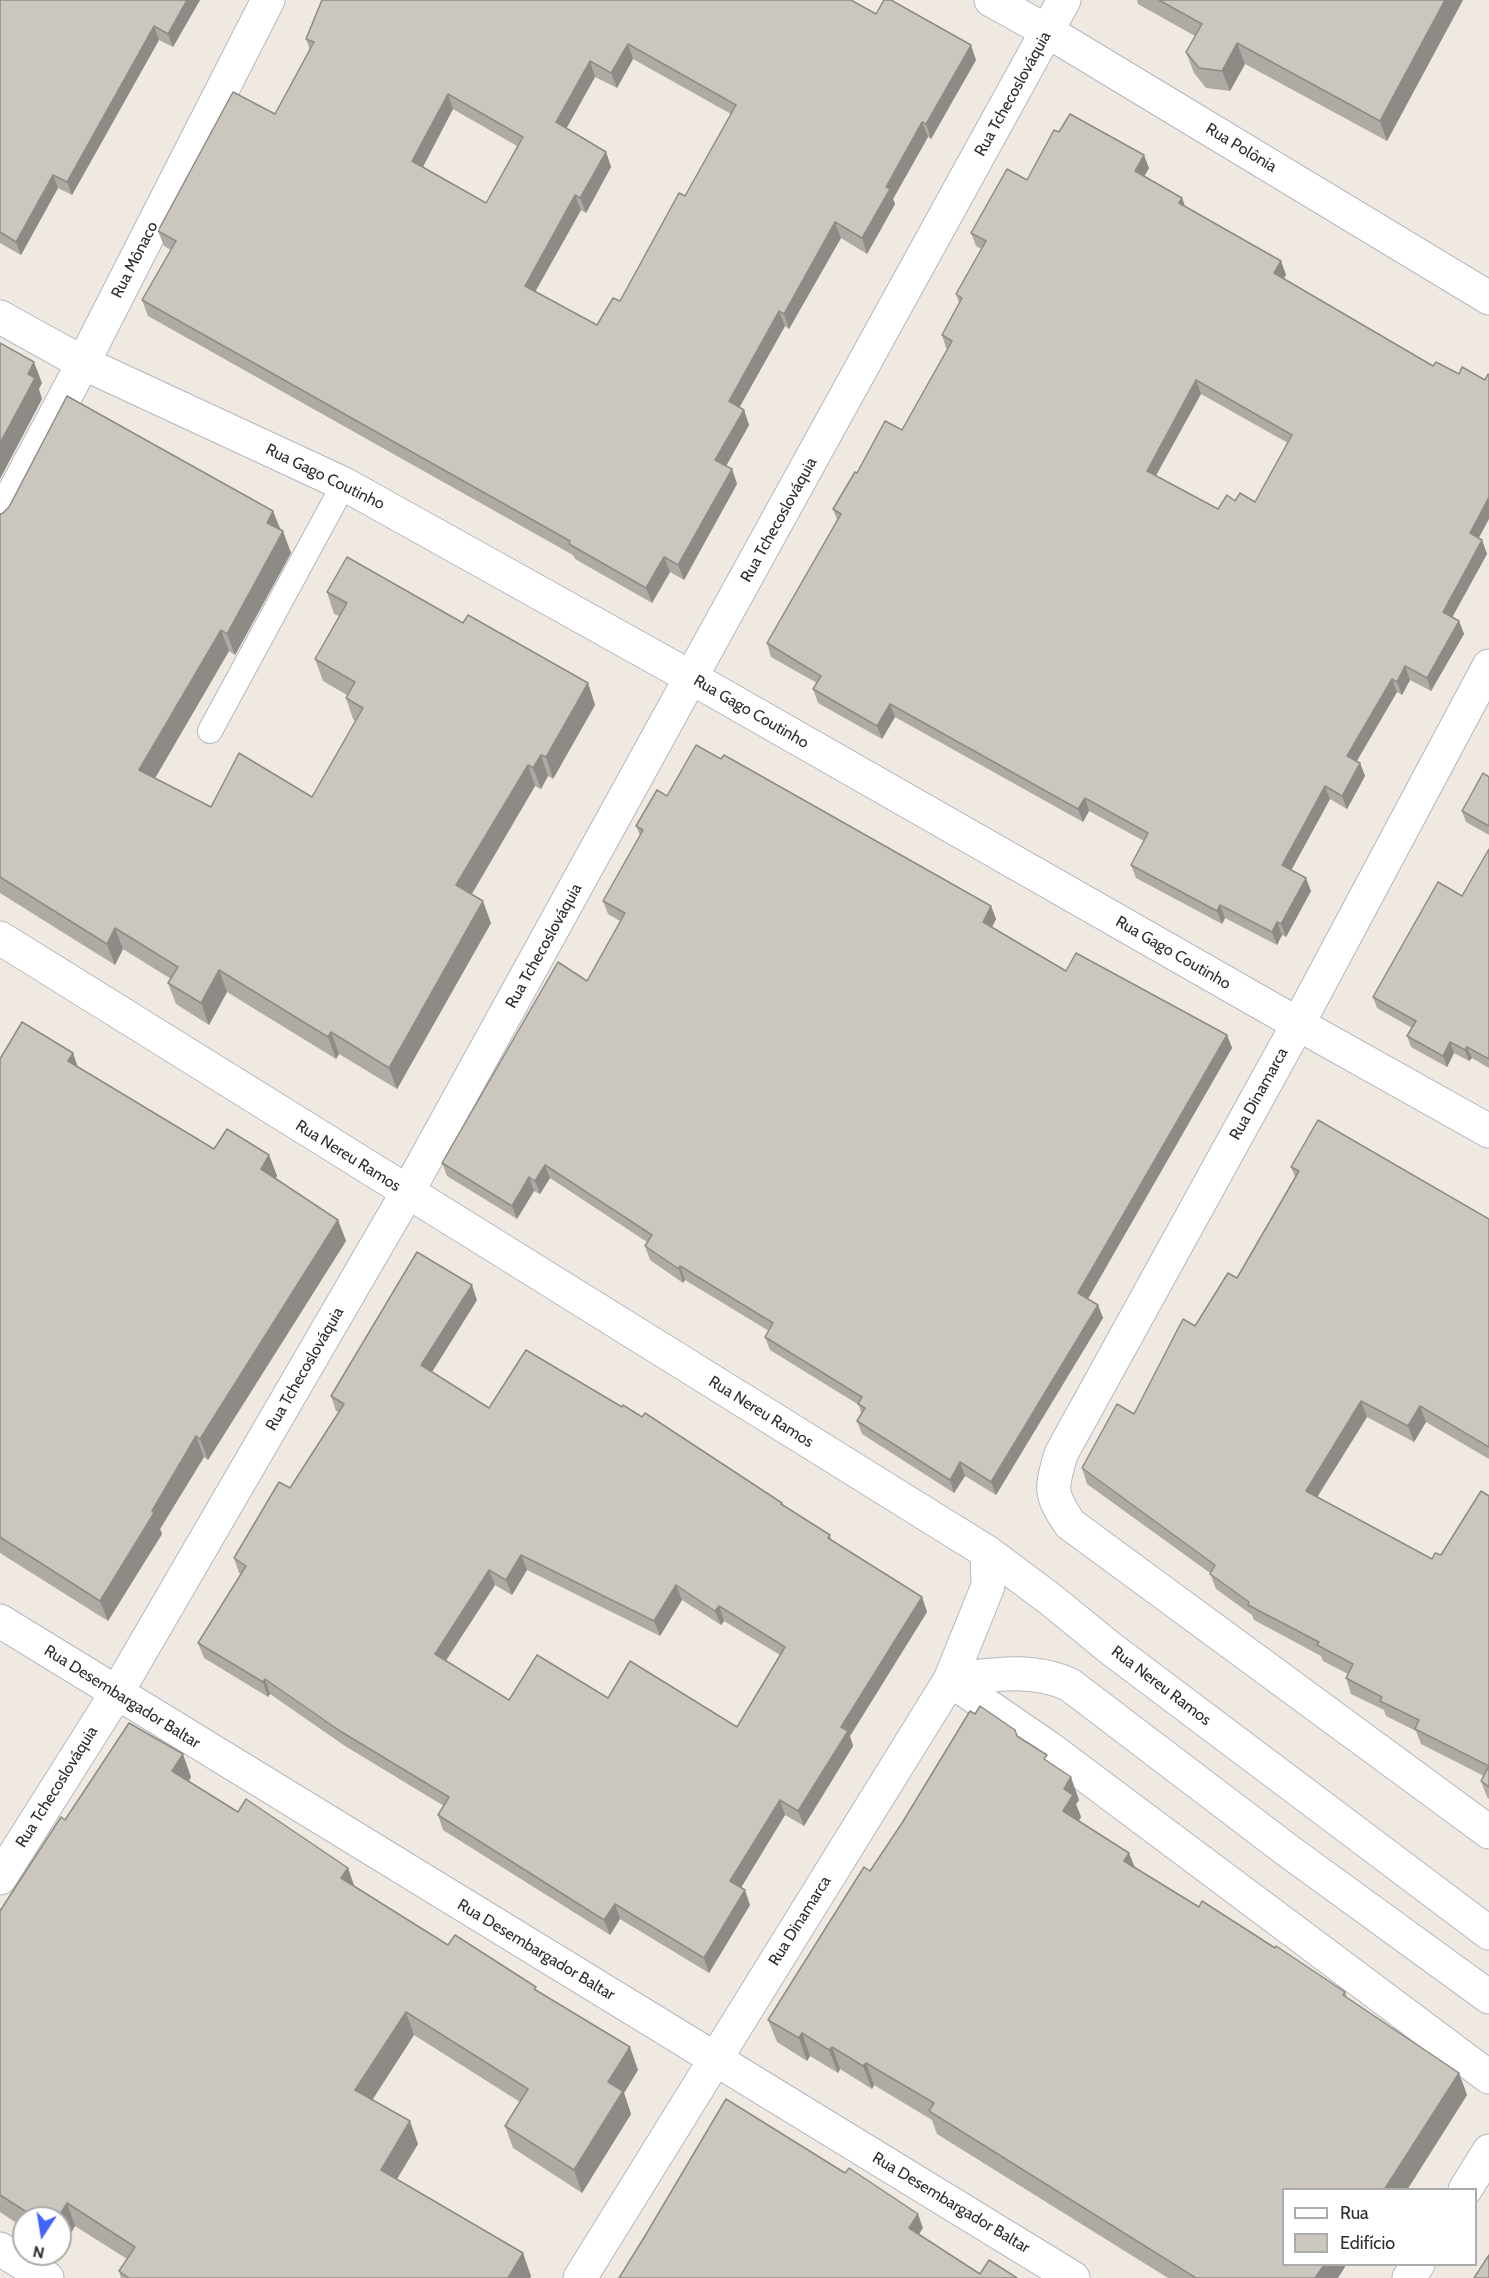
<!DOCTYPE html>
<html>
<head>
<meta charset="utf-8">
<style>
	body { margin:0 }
	#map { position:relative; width:1489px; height:2278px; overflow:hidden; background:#efe9e1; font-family:Cabin,sans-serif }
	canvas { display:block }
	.legend { position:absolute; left:1282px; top:2188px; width:195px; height:78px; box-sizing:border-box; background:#fff; border:2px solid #ababab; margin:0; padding:8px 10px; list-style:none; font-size:18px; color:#2e2e2e }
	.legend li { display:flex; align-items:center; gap:12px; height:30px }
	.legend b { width:30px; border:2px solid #ababab }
	.north { position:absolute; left:12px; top:2206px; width:60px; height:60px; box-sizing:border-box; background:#fff; border:2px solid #ababab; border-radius:50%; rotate:192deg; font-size:16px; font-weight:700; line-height:24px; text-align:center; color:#2e2e2e }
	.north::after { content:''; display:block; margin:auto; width:21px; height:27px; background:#4264fb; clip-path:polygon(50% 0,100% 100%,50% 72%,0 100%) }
</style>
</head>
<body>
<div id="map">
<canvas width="1489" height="2278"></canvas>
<ul class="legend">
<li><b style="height:8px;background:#fff"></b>Rua</li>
<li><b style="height:16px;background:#cbc7bf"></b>Edifício</li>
</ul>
<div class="north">N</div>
</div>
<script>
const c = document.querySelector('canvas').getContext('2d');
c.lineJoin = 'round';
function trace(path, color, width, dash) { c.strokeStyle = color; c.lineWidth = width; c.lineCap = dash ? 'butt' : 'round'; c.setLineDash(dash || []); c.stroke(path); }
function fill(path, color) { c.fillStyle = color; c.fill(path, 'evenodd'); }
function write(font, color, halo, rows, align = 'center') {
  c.font = font + ' Cabin,sans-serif'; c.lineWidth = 5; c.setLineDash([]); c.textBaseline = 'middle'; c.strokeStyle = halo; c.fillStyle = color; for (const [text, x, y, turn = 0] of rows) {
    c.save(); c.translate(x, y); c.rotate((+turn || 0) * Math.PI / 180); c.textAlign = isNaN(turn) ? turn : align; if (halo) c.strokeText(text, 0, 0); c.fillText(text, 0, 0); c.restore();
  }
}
const lane = new Path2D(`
	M210,731L344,484`);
const street = new Path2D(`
	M991,0L1047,31L1489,298
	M0,317L83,363L344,484L692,678L1298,1024L1489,1131
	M0,519L83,363L268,0
	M1489,666L1298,1024L1061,1454C1051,1489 1049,1493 1070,1524L1489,1832
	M0,1621L1073,2278
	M950,1680L1049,1748L1489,2077
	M0,1878L116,1694L407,1193L1064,0
	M1465,2190L1489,2151
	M0,2249L47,2278
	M1409,2278L1418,2264`);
const secondary = new Path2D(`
	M0,938L987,1552L1050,1599L1110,1648L1489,1933
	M950,1680C990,1675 1032,1667 1070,1685L1287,1850L1489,1997
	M580,2278L950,1680L988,1586L987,1552`);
const wall = new Path2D(`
	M0,0H200L173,47L159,40L72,195L58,188L21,255L0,243Z
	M1137,0H1463L1387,141L1245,64L1230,91L1206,88L1194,73L1186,52L1195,36L1138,4Z
	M876,14L976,60L931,139L928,137L893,199L895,204L867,254L841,238L789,329L785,326L739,408L744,410L749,425L726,466L732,469L737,484L684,580L670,572L652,603L575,559L573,555L148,316L142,300L171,250L164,246L158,231L275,114L310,50L306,39ZM633,59L731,114L685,196L620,301L597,325L535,292L581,210L586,213L611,167L606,152L566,129L595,77L617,88ZM453,109L517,146L486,203L423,167Z
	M1059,132L1149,168L1144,176L1185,207L1281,261L1286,275L1283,279L1479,539L1482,540L1487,554L1452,617L1459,621L1464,634L1431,691L1410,680L1402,695L1397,692L1357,761L1360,763L1365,776L1347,809L1330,799L1291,870L1311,891L1286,937L1282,935L1277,945L1225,918L1222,924L1136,878L1131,865L1144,841L1089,811L1083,822L895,717L882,739L818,703L813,689L817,683L771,657L767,643L837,520L833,509L857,473L902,430L948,349L946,348L942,335L959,303L956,294L981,249L976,246L971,233L1027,180ZM1201,394L1288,443L1255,502L1235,501L1218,509L1156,476Z
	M273,511L281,530L291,553L235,655L229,651L155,778L211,807L312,797L355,721L353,719L346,698L347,695L323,681L315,659L339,616L334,614L327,592L463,623L588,683L595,705L553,779L548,776L541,789L535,786L472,894L491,923L397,1089L339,1054L336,1059L227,992L209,1025L176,1004L168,983L171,979L123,949L115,965L0,893V514Z
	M1489,777V835L1466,822L1462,811Z
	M667,796L991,906L996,919L992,927L1066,971L1227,1035L1232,1048L1088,1299L1098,1305L1103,1318L996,1495L965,1476L954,1493L862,1434L857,1421L861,1413L859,1405L770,1350L765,1337L769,1331L685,1280L683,1283L650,1260L645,1246L647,1242L550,1178L540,1194L534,1191L517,1219L447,1176L442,1163L587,981L620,921L608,914L603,901L640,835L636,826Z
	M1489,849V1068L1472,1058L1469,1061L1454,1053L1447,1067L1411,1047L1407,1036L1412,1028L1377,1008L1373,997L1462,896Z
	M73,1053L78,1068L214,1149L269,1155L277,1176L275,1179L338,1220L346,1241L208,1460L204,1457L160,1529L162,1534L108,1621L0,1553V1059Z
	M1291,1167L1489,1219V1459L1426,1422L1414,1442L1367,1417L1317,1497L1432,1559L1441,1555L1489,1496V1799L1487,1797L1481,1781L1484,1776L1421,1744L1416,1731L1386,1716L1384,1710L1351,1694L1346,1678L1348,1674L1323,1661L1321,1656L1254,1620L1252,1615L1216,1589L1210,1573L1087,1484L1082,1468L1134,1414L1195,1326L1237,1278L1295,1177Z
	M477,1300L432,1372L489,1408L782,1503L784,1506L830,1535L832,1541L922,1597L927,1612L850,1736L853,1746L804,1826L785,1815L741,1887L750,1905L709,1973L620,1919L610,1935L443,1830L438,1815L444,1806L345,1746L270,1694L268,1697L204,1658L198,1643L241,1574L239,1573L234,1558L290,1488L339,1412L336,1411L331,1396ZM527,1570L660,1636L682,1600L721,1625L724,1621L780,1655L737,1727L608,1698L509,1700L446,1661L495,1585L512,1595Z
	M975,1714L1017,1736L1050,1763L1079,1800L1076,1804L1081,1817L1079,1821L1135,1867L1199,1907L1275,1948L1345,1992L1347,1997L1459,2073L1467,2095L1407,2190H1284V2265H1346L1338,2278H1168L937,2134L932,2120L874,2085L872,2089L840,2069L838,2073L810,2056L807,2061L777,2042L768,2020L870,1871Z
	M191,1777L189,1781L238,1812L348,1868L354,1887L448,1945L537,1991L638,2070L624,2093L631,2114L582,2193L513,2148L505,2126L520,2102L414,2035L372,2100L418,2144L397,2179L531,2276L530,2278H121L119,2271L127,2259L75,2226L64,2245L60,2243V2218H24V2228L0,2212V1911L65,1820Z`);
const shadedWall = new Path2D(`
	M187,0H200L173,47L168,34Z
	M1445,0H1463L1387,141L1380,121Z
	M154,26L159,40L72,195L67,182Z
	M1237,43L1245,64L1230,91L1222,71Z
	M628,44L633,59L617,88L611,73Z
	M971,45L976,60L931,139L926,124Z
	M590,61L595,77L561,138L556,122Z
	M448,94L453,109L418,176L412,161Z
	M922,122L928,137L893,199L895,204L867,254L862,238L886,187Z
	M606,152L611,167L586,213L580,198Z
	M1144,155L1149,168L1140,184L1135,171Z
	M53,175L58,188L21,255L16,242Z
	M575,195L581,210L530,301L525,286Z
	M1182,198L1187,211L1179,203Z
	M835,222L841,238L789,329L784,314Z
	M1281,261L1286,275L1279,286L1274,273Z
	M779,311L785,326L734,417L729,401Z
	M34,362L42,383L39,389L42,399L0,479V443L28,374Z
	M1196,380L1201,394L1151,484L1147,471Z
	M744,410L749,425L721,475L715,460Z
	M732,469L737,484L684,580L678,565Z
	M1489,497V519L1474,547L1470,533Z
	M273,511L281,532L267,523Z
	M283,531L291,553L235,655L227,634Z
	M1482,540L1487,554L1448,625L1443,612Z
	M664,557L670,572L652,603L646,588Z
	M1459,621L1464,634L1431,691L1427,678Z
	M221,630L229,651L147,792L139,770Z
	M1405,666L1410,680L1402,695L1397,682Z
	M1392,679L1397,692L1352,769L1347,756Z
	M588,683L595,705L553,779L546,757Z
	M890,704L895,717L882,739L877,726Z
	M541,755L548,776L541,789L533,768Z
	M1360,763L1365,776L1347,809L1342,796Z
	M528,765L535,786L464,907L456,885Z
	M1325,786L1330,799L1287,878L1282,865Z
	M1085,798L1089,811L1083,822L1078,809Z
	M1306,878L1311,891L1286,937L1281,924Z
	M483,901L491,923L397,1089L389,1068Z
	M1220,905L1225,918L1222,924L1217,911Z
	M991,906L996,919L988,935L983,922Z
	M1277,922L1282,935L1277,945L1272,932Z
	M115,928L123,949L115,965L107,944Z
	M219,970L227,992L209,1025L201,1003Z
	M331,1032L339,1054L336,1059L328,1037Z
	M1227,1035L1232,1048L1083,1307L1078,1293Z
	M1450,1042L1454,1053L1447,1067L1443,1056Z
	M1467,1047L1472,1058L1469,1061L1465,1050Z
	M73,1053L80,1074L68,1061Z
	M269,1155L277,1176L268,1190L261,1169Z
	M545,1165L550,1178L540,1194L535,1181Z
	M529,1177L534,1191L517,1219L512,1206Z
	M338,1220L346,1241L208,1460L200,1439Z
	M680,1266L685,1280L683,1283L679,1269Z
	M472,1285L477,1300L427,1380L421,1365Z
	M1098,1305L1103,1318L996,1495L991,1482Z
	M1361,1401L1367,1417L1311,1507L1306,1491Z
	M1420,1406L1426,1422L1414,1442L1408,1426Z
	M196,1436L204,1457L160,1529L162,1534L108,1621L100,1601L152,1511Z
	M960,1462L965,1476L954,1493L950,1480Z
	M521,1555L527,1570L512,1595L506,1580Z
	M489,1570L495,1585L440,1669L435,1654Z
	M676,1585L682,1600L660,1636L654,1621Z
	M922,1597L927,1612L850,1736L853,1746L804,1826L798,1811L841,1727Z
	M719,1606L724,1621L721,1625L715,1611Z
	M265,1679L270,1694L268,1697L263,1682Z
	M183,1754L191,1777L181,1793L172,1771Z
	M1071,1777L1079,1800L1076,1804L1081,1817L1071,1833L1063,1811L1064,1789Z
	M780,1800L785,1815L736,1896L730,1881Z
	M1129,1853L1138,1875L1124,1861Z
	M348,1868L356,1891L341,1878Z
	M745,1890L750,1905L709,1973L704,1958Z
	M615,1904L620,1919L610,1935L604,1920Z
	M406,2012L414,2035L364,2113L355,2090Z
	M802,2033L810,2056L807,2061L799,2038Z
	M630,2047L638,2070L624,2093L631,2114L582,2193L574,2170L608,2082Z
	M832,2047L840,2069L838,2073L829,2050Z
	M866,2063L874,2085L872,2089L863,2066Z
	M1459,2073L1467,2095L1407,2190H1384Z
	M410,2121L418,2144L389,2192L381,2170Z
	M67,2203L75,2226L64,2245L60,2234V2218H58Z
	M918,2214L923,2228L914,2242L909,2228Z
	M523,2253L531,2276L530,2278H508Z
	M1324,2265H1346L1338,2278H1315Z`);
const building = new Path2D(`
	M0,0H187L168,34L154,26L67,182L53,175L16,242L0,232Z
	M322,0H851L876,14L884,0H891L971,45L926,124L922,122L886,187L890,189L862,238L835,222L784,314L779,311L729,401L744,410L715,460L732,469L678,565L664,557L646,588L569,544L570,541L142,300L176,241L158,231L233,92L275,114L314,42L306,39ZM628,44L736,105L685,196L679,193L620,301L613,298L597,325L525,286L575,195L580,198L606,152L556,122L590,61L611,73ZM448,94L523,137L486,203L412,161Z
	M1159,0H1445L1380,121L1237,43L1222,71L1199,68L1186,52L1202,24Z
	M1070,114L1144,155L1135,171L1182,198L1179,203L1281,261L1274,273L1433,366L1436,362L1459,374L1462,367L1485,380L1488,374L1489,375V497L1470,533L1482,540L1443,612L1459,621L1427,678L1405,666L1397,682L1392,679L1347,756L1360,763L1342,796L1325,786L1282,865L1306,878L1281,924L1277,922L1272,932L1220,905L1217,911L1131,865L1148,833L1085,798L1078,809L890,704L877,726L813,689L821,676L767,643L841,514L833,509L855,472L857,473L885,421L902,430L952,341L942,335L962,298L956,294L986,241L971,233L1007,169L1027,180L1054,130L1059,132ZM1196,380L1292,435L1255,502L1240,493L1235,501L1227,495L1218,509L1147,471Z
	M0,343L34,362L28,374L35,378L0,443Z
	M67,396L273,511L267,523L283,531L227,634L221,630L139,770L211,807L239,753L312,797L363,708L346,698L355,682L315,659L347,603L327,592L347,557L463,623L468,615L588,683L546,757L541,755L533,768L528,765L456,885L483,901L389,1068L331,1032L328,1037L219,970L201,1003L168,983L178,967L115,928L107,944L0,877V514L3,513L9,507Z
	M696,745L721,759L724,755L991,906L983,922L1066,971L1076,953L1227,1035L1078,1293L1098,1305L991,1482L960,1462L950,1480L857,1421L865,1408L858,1404L862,1397L765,1337L773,1323L680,1266L679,1269L645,1246L652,1235L545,1165L535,1181L529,1177L512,1206L442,1163L558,962L587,981L625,913L603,901L643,830L636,826L657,790L667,796Z
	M1483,773L1489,777V826L1462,811Z
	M1489,849V1059L1467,1047L1465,1050L1450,1042L1443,1056L1407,1036L1416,1021L1373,997L1438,882L1462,896Z
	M22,1022L73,1053L68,1061L214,1149L227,1129L269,1155L261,1169L338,1220L200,1439L196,1436L152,1511L154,1513L100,1601L0,1537V1059Z
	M1318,1120L1489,1219V1447L1420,1406L1408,1426L1361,1401L1306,1491L1432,1559L1435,1553L1441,1555L1481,1491L1489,1496V1787L1481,1781L1489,1766L1415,1729L1419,1720L1380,1701L1382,1697L1346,1678L1353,1664L1317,1645L1319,1642L1248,1605L1249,1602L1210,1574L1215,1565L1082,1468L1117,1404L1134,1414L1183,1319L1195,1326L1228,1273L1237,1278L1299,1171L1291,1167Z
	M417,1252L472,1285L421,1365L489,1408L526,1350L622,1407L623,1405L642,1417L645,1413L782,1503L781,1504L830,1535L828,1538L922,1597L841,1727L848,1731L798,1811L780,1800L730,1881L745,1890L704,1958L615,1904L604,1920L438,1815L449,1797L340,1731L265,1679L263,1682L198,1643L246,1566L234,1558L279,1482L290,1488L344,1404L331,1396ZM521,1555L654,1621L676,1585L715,1611L719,1606L785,1647L737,1727L630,1661L608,1698L537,1655L509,1700L435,1654L489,1570L506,1580Z
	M980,1706L1015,1730L1017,1736L1047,1755L1044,1759L1071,1777L1064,1789L1073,1795L1063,1811L1129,1853L1124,1861L1199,1907L1202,1901L1275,1948L1276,1946L1345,1992L1343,1995L1459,2073L1384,2190H1284V2265H1324L1315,2278H1196L929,2111L934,2103L866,2063L863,2066L832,2047L829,2050L802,2033L799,2038L768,2020L864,1867L870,1871L902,1823L970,1711L975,1714Z
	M129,1723L183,1754L172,1771L238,1812L246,1799L348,1868L341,1878L448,1945L455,1935L536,1987L534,1989L630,2047L608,2082L623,2091L574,2170L505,2126L528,2089L406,2012L355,2090L410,2121L381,2170L523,2253L508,2278H129L119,2271L135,2247L67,2203L58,2218H36L0,2195V1911L61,1817L65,1820Z
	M726,2099L845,2173L849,2168L918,2214L909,2228L980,2274L989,2260L1017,2278H619L645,2236Z
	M1489,2255V2278H1474Z`);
const streetNames = [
	["Rua Tchecoslováquia",1013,94,-61],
	["Rua Polônia",1241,148,31],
	["Rua Mônaco",135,260,-63],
	["Rua Gago Coutinho",325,477,26],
	["Rua Tchecoslováquia",779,520,-61],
	["Rua Gago Coutinho",751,712,30],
	["Rua Tchecoslováquia",544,946,-61],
	["Rua Gago Coutinho",1173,953,30],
	["Rua Dinamarca",1259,1094,-61],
	["Rua Nereu Ramos",348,1156,32],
	["Rua Tchecoslováquia",305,1369,-60],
	["Rua Nereu Ramos",761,1412,32],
	["Rua Nereu Ramos",1161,1686,37],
	["Rua Desembargador Baltar",122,1697,32],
	["Rua Tchecoslováquia",57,1787,-58],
	["Rua Dinamarca",800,1921,-58],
	["Rua Desembargador Baltar",536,1950,31],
	["Rua Desembargador Baltar",951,2203,31]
];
trace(lane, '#b4b7c1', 26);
trace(street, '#b4b7c1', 35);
trace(secondary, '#b4b7c1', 35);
trace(lane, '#fff', 24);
trace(street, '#fff', 33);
trace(secondary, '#fff', 33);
fill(wall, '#afaba4');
fill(shadedWall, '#8e8b86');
fill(building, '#cbc7bf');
trace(building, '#8e8b86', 1.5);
write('16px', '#2e2e2e', '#fff', streetNames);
</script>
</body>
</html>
